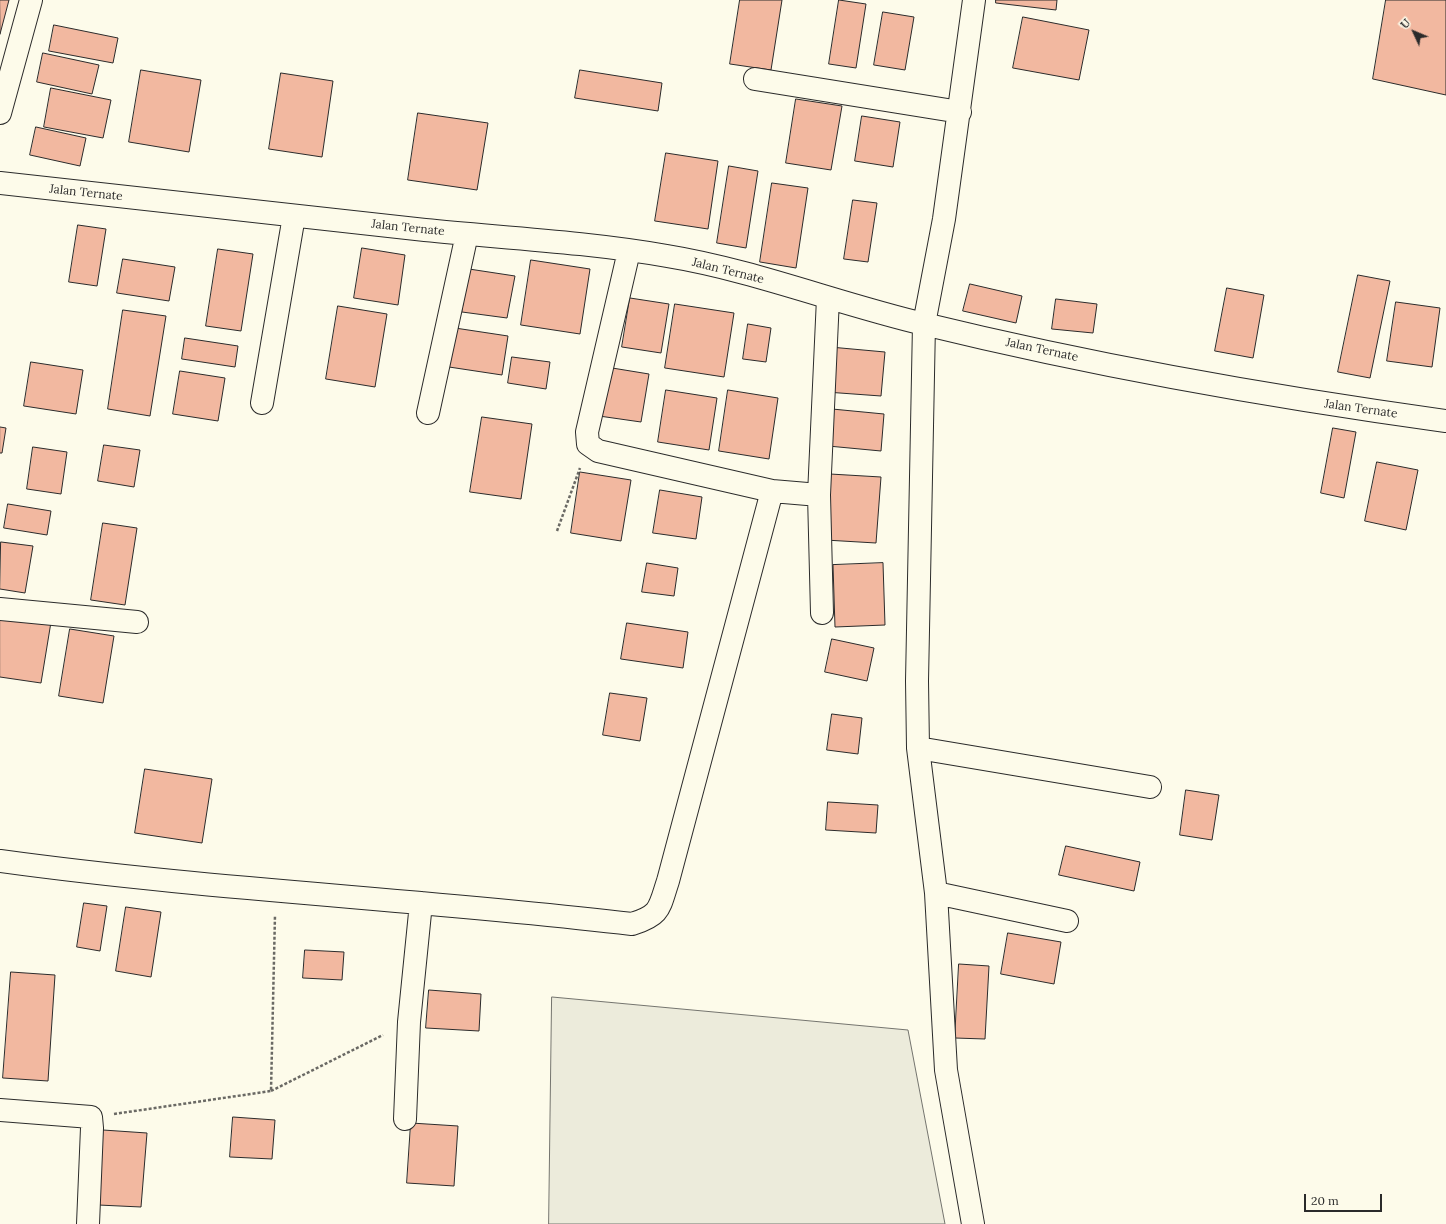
<!DOCTYPE html>
<html>
<head>
<meta charset="utf-8">
<style>
	body { margin:0 }
	#map { position:relative; width:1446px; height:1224px; overflow:hidden; background:#fdfbea; font-family:Lora,serif }
	canvas { display:block }
	.north { position:absolute; left:1394px; top:12px; width:40px; height:40px; -webkit-text-stroke:3px #fdfbea; paint-order:stroke; rotate:314deg; font-size:11px; font-weight:700; line-height:16px; text-align:center; color:#2b2b2b }
	.north::after { content:''; display:block; margin:auto; width:14px; height:18px; background:#2b2b2b; clip-path:polygon(50% 0,100% 100%,50% 72%,0 100%) }
	.scale { position:absolute; left:1304px; top:1194px; width:78px; height:18px; box-sizing:border-box; border:2px solid #2b2b2b; border-top:0; padding-left:5px; font-size:12px; line-height:14px; white-space:nowrap; color:#2b2b2b; -webkit-text-stroke:3px #fdfbea; paint-order:stroke }
</style>
</head>
<body>
<div id="map">
<canvas width="1446" height="1224"></canvas>
<div class="north">U</div>
<div class="scale">20 m</div>
</div>
<script>
const c = document.querySelector('canvas').getContext('2d');
c.lineJoin = 'round';
function fill(path, color) { c.fillStyle = color; c.fill(path, 'evenodd'); }
function trace(path, color, width, dash) { c.strokeStyle = color; c.lineWidth = width; c.lineCap = dash ? 'butt' : 'round'; c.setLineDash(dash || []); c.stroke(path); }
function write(font, color, halo, rows, align = 'center') {
  c.font = font + ' Lora,serif'; c.lineWidth = 3; c.setLineDash([]); c.textBaseline = 'middle'; c.strokeStyle = halo; c.fillStyle = color; for (const [text, x, y, turn = 0] of rows) {
    c.save(); c.translate(x, y); c.rotate((+turn || 0) * Math.PI / 180); c.textAlign = isNaN(turn) ? turn : align; if (halo) c.strokeText(text, 0, 0); c.fillText(text, 0, 0); c.restore();
  }
}
const green = new Path2D(`
	M552,997L908,1030L945,1224H549Z`);
const building = new Path2D(`
	M0,0H9L0,34Z
	M740,0H782L771,70L730,64Z
	M839,0L866,4L856,68L829,64Z
	M996,0H1057L1056,10L996,3Z
	M1386,0H1446V95L1373,79Z
	M883,12L914,17L905,70L874,65Z
	M1023,17L1089,30L1079,80L1013,68Z
	M54,25L118,38L113,63L49,51Z
	M43,53L99,65L92,94L37,82Z
	M141,70L201,80L189,152L129,142Z
	M580,70L662,83L658,111L575,98Z
	M281,73L333,81L322,157L269,149Z
	M51,88L111,100L103,138L44,127Z
	M796,99L842,106L831,170L786,163Z
	M418,113L488,123L477,190L408,180Z
	M862,116L900,122L893,167L855,161Z
	M36,127L86,138L80,166L30,155Z
	M666,153L718,161L708,229L655,221Z
	M729,166L758,171L746,248L717,243Z
	M772,183L808,188L796,268L760,262Z
	M853,200L877,203L868,262L844,259Z
	M78,225L106,229L97,286L69,282Z
	M362,248L405,255L398,305L354,298Z
	M218,249L253,254L241,331L206,326Z
	M123,259L175,267L169,301L117,293Z
	M531,260L590,269L580,334L521,325Z
	M469,269L515,276L507,318L462,312Z
	M1358,275L1390,281L1370,378L1338,372Z
	M970,284L1022,296L1016,323L963,311Z
	M1227,288L1264,295L1253,358L1215,351Z
	M630,298L669,304L661,353L622,347Z
	M1056,299L1097,304L1093,333L1052,329Z
	M1396,302L1440,308L1432,367L1387,361Z
	M675,304L734,313L724,377L665,368Z
	M338,306L387,314L375,387L326,379Z
	M123,310L166,316L150,416L108,409Z
	M748,324L771,328L766,362L743,359Z
	M455,328L508,336L502,375L449,367Z
	M185,338L238,346L235,367L182,359Z
	M830,347L885,352L881,396L826,392Z
	M512,357L550,362L546,389L508,383Z
	M31,362L83,370L76,414L24,406Z
	M606,367L649,374L641,422L599,416Z
	M180,371L225,378L218,421L173,414Z
	M666,390L717,398L709,450L658,442Z
	M728,390L778,398L769,459L719,451Z
	M832,409L884,414L881,451L828,446Z
	M482,417L532,424L521,499L470,492Z
	M0,427L6,428L2,453H0Z
	M1333,428L1356,432L1344,498L1321,493Z
	M104,445L140,450L134,487L98,481Z
	M33,447L67,452L61,494L27,489Z
	M1377,462L1418,470L1406,530L1365,521Z
	M580,472L631,480L621,541L571,533Z
	M830,474L881,477L876,543L825,540Z
	M660,490L702,497L696,539L653,533Z
	M8,504L51,511L47,535L4,528Z
	M103,523L137,528L125,605L91,600Z
	M1,542L33,546L25,593L0,589Z
	M647,563L678,568L674,596L642,592Z
	M883,563L885,625L835,627L833,565Z
	M0,618L51,622L41,683L0,677Z
	M627,623L688,632L683,668L621,659Z
	M70,629L114,636L103,703L59,696Z
	M832,639L874,648L867,681L825,672Z
	M610,693L647,698L640,741L603,735Z
	M832,714L862,718L858,754L827,750Z
	M145,769L212,779L202,843L135,833Z
	M1186,790L1219,795L1212,840L1180,835Z
	M828,802L878,805L876,833L826,830Z
	M1066,846L1140,862L1134,891L1059,875Z
	M84,903L107,906L100,951L77,947Z
	M126,907L161,912L151,977L116,971Z
	M1008,933L1061,942L1054,984L1001,974Z
	M305,950L344,952L342,980L303,978Z
	M959,964L989,966L985,1039L955,1038Z
	M11,972L55,975L48,1081L3,1078Z
	M429,990L481,994L479,1031L426,1028Z
	M233,1117L275,1120L272,1159L230,1157Z
	M411,1123L458,1126L454,1186L407,1183Z
	M103,1130L147,1133L141,1207L98,1205Z`);
const path = new Path2D(`
	M557,531L580,468
	M271,1091L383,1035
	M114,1114L271,1091L275,915`);
const street = new Path2D(`
	M755,79L960,112
	M0,113L31,0
	M0,183C142,199 284,215 425,230C506,238 587,242 667,256C753,270 839,304 924,324C1096,366 1271,397 1446,421
	M629,251L587,432L588,444L598,451L772,491L819,495
	M262,403L294,216
	M428,413L467,234
	M0,609L137,622
	M822,613L819,495L828,298
	M918,748L1150,787
	M0,861C210,890 422,899 632,924C661,915 659,908 668,881L772,491
	M936,893L1067,921
	M0,1110L91,1117L92,1128L88,1224
	M405,1119L409,1022L421,903
	M973,1224L946,1070L936,893L918,748L917,681L924,324L944,219L974,0`);
const streetNames = [
	["Jalan Ternate",86,193,6],
	["Jalan Ternate",408,228,6],
	["Jalan Ternate",728,271,14],
	["Jalan Ternate",1042,350,12],
	["Jalan Ternate",1361,409,8]
];
fill(green, '#ecebdb');
trace(green, '#74746e', 1);
fill(building, '#f2b8a0');
trace(building, '#2b2b2b', 1);
trace(street, '#2b2b2b', 24);
trace(path, '#6a6964', 2.5, [3, 2]);
trace(street, '#fdfbea', 22);
write('12px', '#2b2b2b', '#fdfbea', streetNames);
</script>
</body>
</html>
